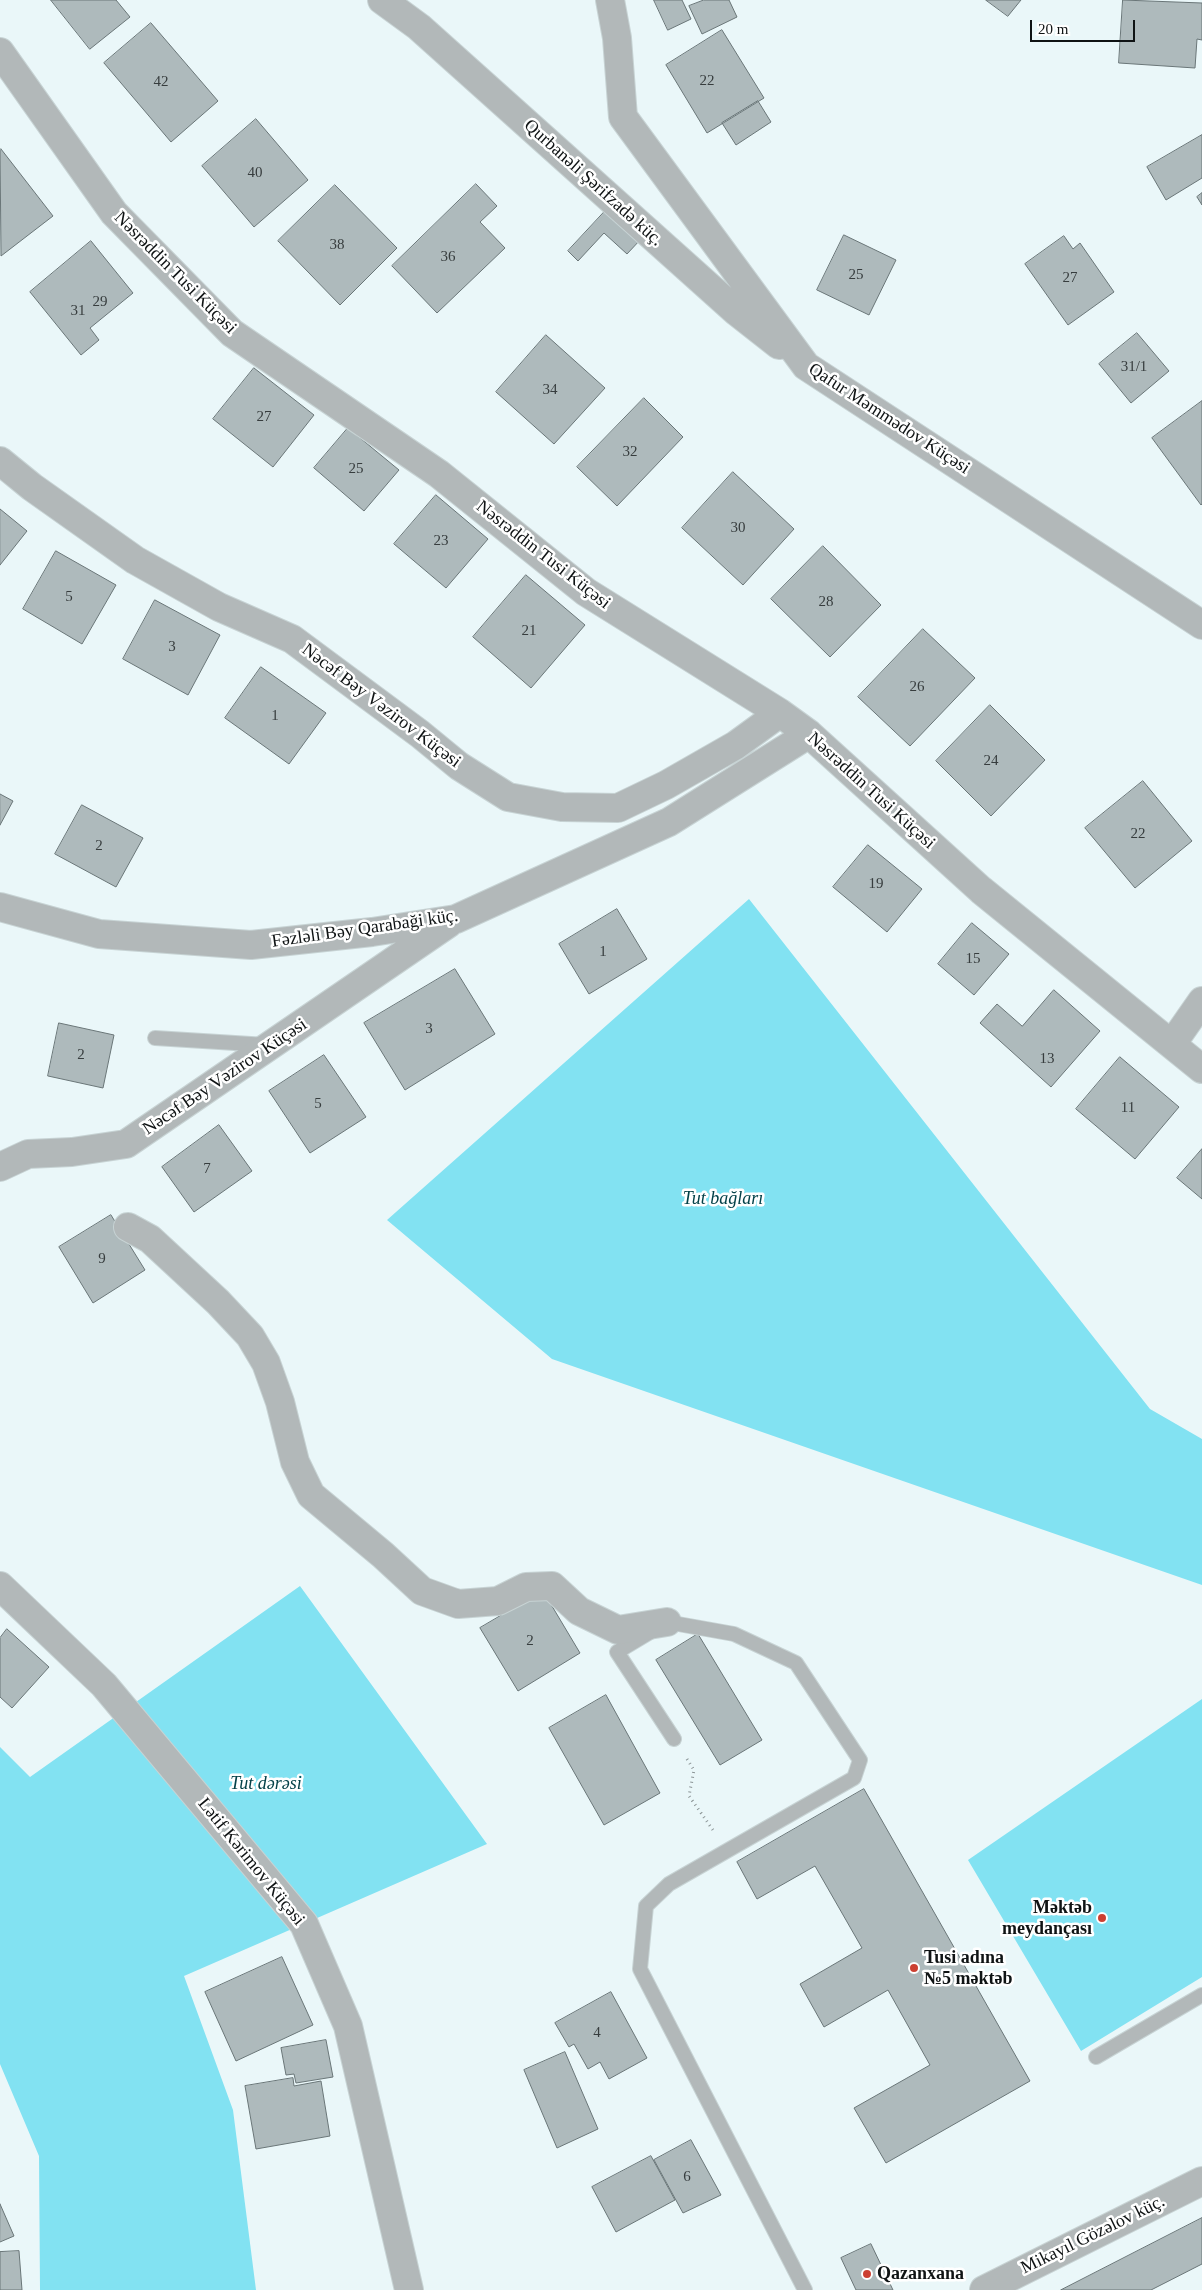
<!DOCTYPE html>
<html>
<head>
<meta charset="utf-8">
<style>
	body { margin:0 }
	#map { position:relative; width:1202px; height:2290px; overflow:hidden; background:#eaf7f9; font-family:Georgia,serif }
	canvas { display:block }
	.scale { position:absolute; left:1030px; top:20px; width:105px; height:22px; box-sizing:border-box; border:2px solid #0f1314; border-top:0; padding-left:6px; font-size:15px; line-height:18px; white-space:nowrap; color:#0f1314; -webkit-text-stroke:4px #fff; paint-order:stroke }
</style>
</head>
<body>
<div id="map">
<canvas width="1202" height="2290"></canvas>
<div class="scale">20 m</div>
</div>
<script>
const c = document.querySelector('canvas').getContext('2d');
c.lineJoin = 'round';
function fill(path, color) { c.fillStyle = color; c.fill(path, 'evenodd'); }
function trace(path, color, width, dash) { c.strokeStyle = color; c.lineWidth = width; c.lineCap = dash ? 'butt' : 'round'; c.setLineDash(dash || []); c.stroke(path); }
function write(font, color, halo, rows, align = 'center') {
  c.font = font + ' Georgia,serif'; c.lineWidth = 5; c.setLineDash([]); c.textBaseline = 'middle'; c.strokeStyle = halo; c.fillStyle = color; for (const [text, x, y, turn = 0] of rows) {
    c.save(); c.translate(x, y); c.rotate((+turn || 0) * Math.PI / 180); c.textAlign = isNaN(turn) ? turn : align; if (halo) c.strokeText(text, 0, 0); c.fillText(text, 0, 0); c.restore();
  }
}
const green = new Path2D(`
	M749,899L1150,1409L1202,1439V1585L552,1359L387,1220Z
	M300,1586L487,1844L184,1976L233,2110L256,2290H40L39,2156L0,2064V1747L30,1777Z
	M1202,1699V1977L1081,2051L968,1860Z`);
const building = new Path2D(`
	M51,0H116L130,17L90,49Z
	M654,0H682L691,19L668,30Z
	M704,0H729L737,17L702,34L689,6Z
	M986,0H1021L1008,16Z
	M1123,0L1202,3V40L1197,39L1195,68L1119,63Z
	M151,23L218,101L171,142L104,63Z
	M722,30L764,98L707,133L666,65Z
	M758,101L771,122L736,145L722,123Z
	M256,119L308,180L254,227L202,166Z
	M1202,135V178L1166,200L1147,167Z
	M1,149L53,216L1,256L0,150Z
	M476,184L497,206L480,222L505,248L437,313L392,266Z
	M335,185L397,248L340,305L278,241Z
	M1202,193V205L1197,197Z
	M608,208L641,239L627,254L604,233L578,261L568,251Z
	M844,235L896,260L869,315L817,290Z
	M1064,236L1073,249L1080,243L1114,292L1068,325L1025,264Z
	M91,241L133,293L90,328L99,340L81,355L30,292Z
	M1137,333L1169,371L1131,403L1099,364Z
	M546,335L605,388L554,444L496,392Z
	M254,368L314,415L273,467L213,419Z
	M644,398L683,437L617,506L577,467Z
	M1202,401V504L1201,505L1152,438Z
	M348,428L399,470L364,511L314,468Z
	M733,472L794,529L743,585L682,528Z
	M436,495L488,539L446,588L394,544Z
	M0,509L27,531L0,565Z
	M823,546L881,605L830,657L771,599Z
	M56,551L116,585L82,644L23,609Z
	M526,575L585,625L531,688L473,637Z
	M155,600L220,635L188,695L123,659Z
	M923,629L975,678L910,746L858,697Z
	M261,667L326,713L289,764L225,718Z
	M990,705L1045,760L991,816L936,761Z
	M1143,781L1192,841L1135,888L1085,828Z
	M0,794L13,801L0,825Z
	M82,805L143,838L116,887L55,854Z
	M868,845L922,889L887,932L833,887Z
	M617,909L647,959L589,994L559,944Z
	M972,923L1009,954L974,995L938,964Z
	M455,969L495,1034L405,1090L364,1023Z
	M1054,990L1100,1031L1051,1087L980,1023L997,1004L1022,1026Z
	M59,1023L114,1035L103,1088L48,1076Z
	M324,1055L366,1117L310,1153L269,1091Z
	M1120,1057L1179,1107L1135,1159L1076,1109Z
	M219,1125L252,1171L194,1212L162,1167Z
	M1202,1149V1199L1177,1178Z
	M111,1215L145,1270L93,1303L59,1247Z
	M543,1591L580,1653L518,1691L480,1628Z
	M7,1629L49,1667L12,1708L0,1697V1638Z
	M698,1634L762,1740L720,1765L656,1660Z
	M606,1695L660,1793L604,1825L549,1728Z
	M864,1789L1030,2081L886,2163L854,2108L930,2065L888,1990L824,2027L800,1984L862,1948L815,1866L757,1899L737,1862Z
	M282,1957L313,2025L236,2061L205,1992Z
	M611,1992L647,2058L609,2079L600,2062L588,2069L574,2044L569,2047L555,2023Z
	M326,2040L333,2077L296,2083L294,2074L286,2075L281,2048Z
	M565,2052L598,2129L557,2148L524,2070Z
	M293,2078L294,2086L321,2081L330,2136L256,2149L245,2086Z
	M691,2140L721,2195L683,2213L654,2160Z
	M651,2156L675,2200L616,2232L592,2187Z
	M0,2204L14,2236L0,2242Z
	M1202,2218V2264L1151,2290H1061Z
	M871,2244L893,2290H856L841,2258Z
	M19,2251L22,2290H0V2252Z`);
const path = new Path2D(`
	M687,1759L694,1770L689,1796L713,1830`);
const service = new Path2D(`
	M155,1038L267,1045
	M674,1739L617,1652L667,1622L734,1634L796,1663L860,1760L854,1778L669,1884L646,1906L640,1969L805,2290
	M1096,2057L1202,1995`);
const minor = new Path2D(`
	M382,0L419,27L737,312L779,345
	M610,0L617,38L623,117L806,366L1202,625
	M0,52L114,213L232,333L439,474L586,592L780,713L809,734L981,890L1202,1069
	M0,461L32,487L135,560L219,607L292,639L420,734L459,766L508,797L562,807L618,808L666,785L736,745L780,713
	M0,907L99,934L251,945L372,932L456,919L669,822L809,734
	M1172,1044L1202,1001
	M0,1167L28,1154L72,1152L126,1144L449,923
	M128,1227L150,1239L218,1302L250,1336L266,1363L280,1402L295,1462L311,1495L383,1555L422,1591L458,1604L498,1601L526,1587L552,1586L579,1611L618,1630L667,1622
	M0,1586L104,1685L304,1924L348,2026L409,2290
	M984,2290L1202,2181`);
const markers = [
	[1102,1918,5,"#cc3f31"],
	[914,1968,5,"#cc3f31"],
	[867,2274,5,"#cc3f31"]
];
const numberNames = [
	["22",707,81],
	["42",161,82],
	["40",255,173],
	["38",337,245],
	["36",448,257],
	["25",856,275],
	["27",1070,278],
	["29",100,302],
	["31",78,311],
	["31/1",1134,367],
	["34",550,390],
	["27",264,417],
	["32",630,452],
	["25",356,469],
	["30",738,528],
	["23",441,541],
	["5",69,597],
	["28",826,602],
	["21",529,631],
	["3",172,647],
	["26",917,687],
	["1",275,716],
	["24",991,761],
	["22",1138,834],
	["2",99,846],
	["19",876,884],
	["1",603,952],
	["15",973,959],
	["3",429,1029],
	["2",81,1055],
	["13",1047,1059],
	["5",318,1104],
	["11",1128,1108],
	["7",207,1169],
	["9",102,1259],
	["2",530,1641],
	["4",597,2033],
	["6",687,2177]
];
const streetNames = [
	["Qurbanəli Şərifzadə küç.",593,183,42],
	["Nəsrəddin Tusi Küçəsi",175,273,45],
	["Qafur Məmmədov Küçəsi",889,419,33],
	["Nəsrəddin Tusi Küçəsi",543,555,38],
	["Nəcəf Bəy Vəzirov Küçəsi",381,706,37],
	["Nəsrəddin Tusi Küçəsi",871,791,42],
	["Fəzləli Bəy Qarabaği küç.",365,929,-8],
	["Nəcəf Bəy Vəzirov Küçəsi",225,1077,-34],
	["Lətif Kərimov Küçəsi",251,1862,51],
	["Mikayıl Gözəlov küç.",1093,2235,-26]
];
const parkNames = [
	["Tut bağları",723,1199],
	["Tut dərəsi",266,1784]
];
const poiNames = [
	["Məktəb",1092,1908,"right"],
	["meydançası",1092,1929,"right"],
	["Tusi adına",924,1958],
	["№5 məktəb",924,1979],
	["Qazanxana",877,2274]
];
fill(green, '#82e2f2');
fill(building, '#aebabc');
trace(building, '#6a7678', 1);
trace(service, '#c7d3d4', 16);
trace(minor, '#c7d3d4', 30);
trace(path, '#8c9597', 3, [1, 4]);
trace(service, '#b2b8b9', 14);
trace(minor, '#b2b8b9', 28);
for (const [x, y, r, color] of markers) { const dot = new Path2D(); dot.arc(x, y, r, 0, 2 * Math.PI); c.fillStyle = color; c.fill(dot); trace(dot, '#fff', 2); }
write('15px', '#373d3e', null, numberNames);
write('18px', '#0f1314', '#fff', streetNames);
write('italic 18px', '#034149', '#fff', parkNames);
write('bold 18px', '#0f1314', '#fff', poiNames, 'left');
</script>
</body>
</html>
